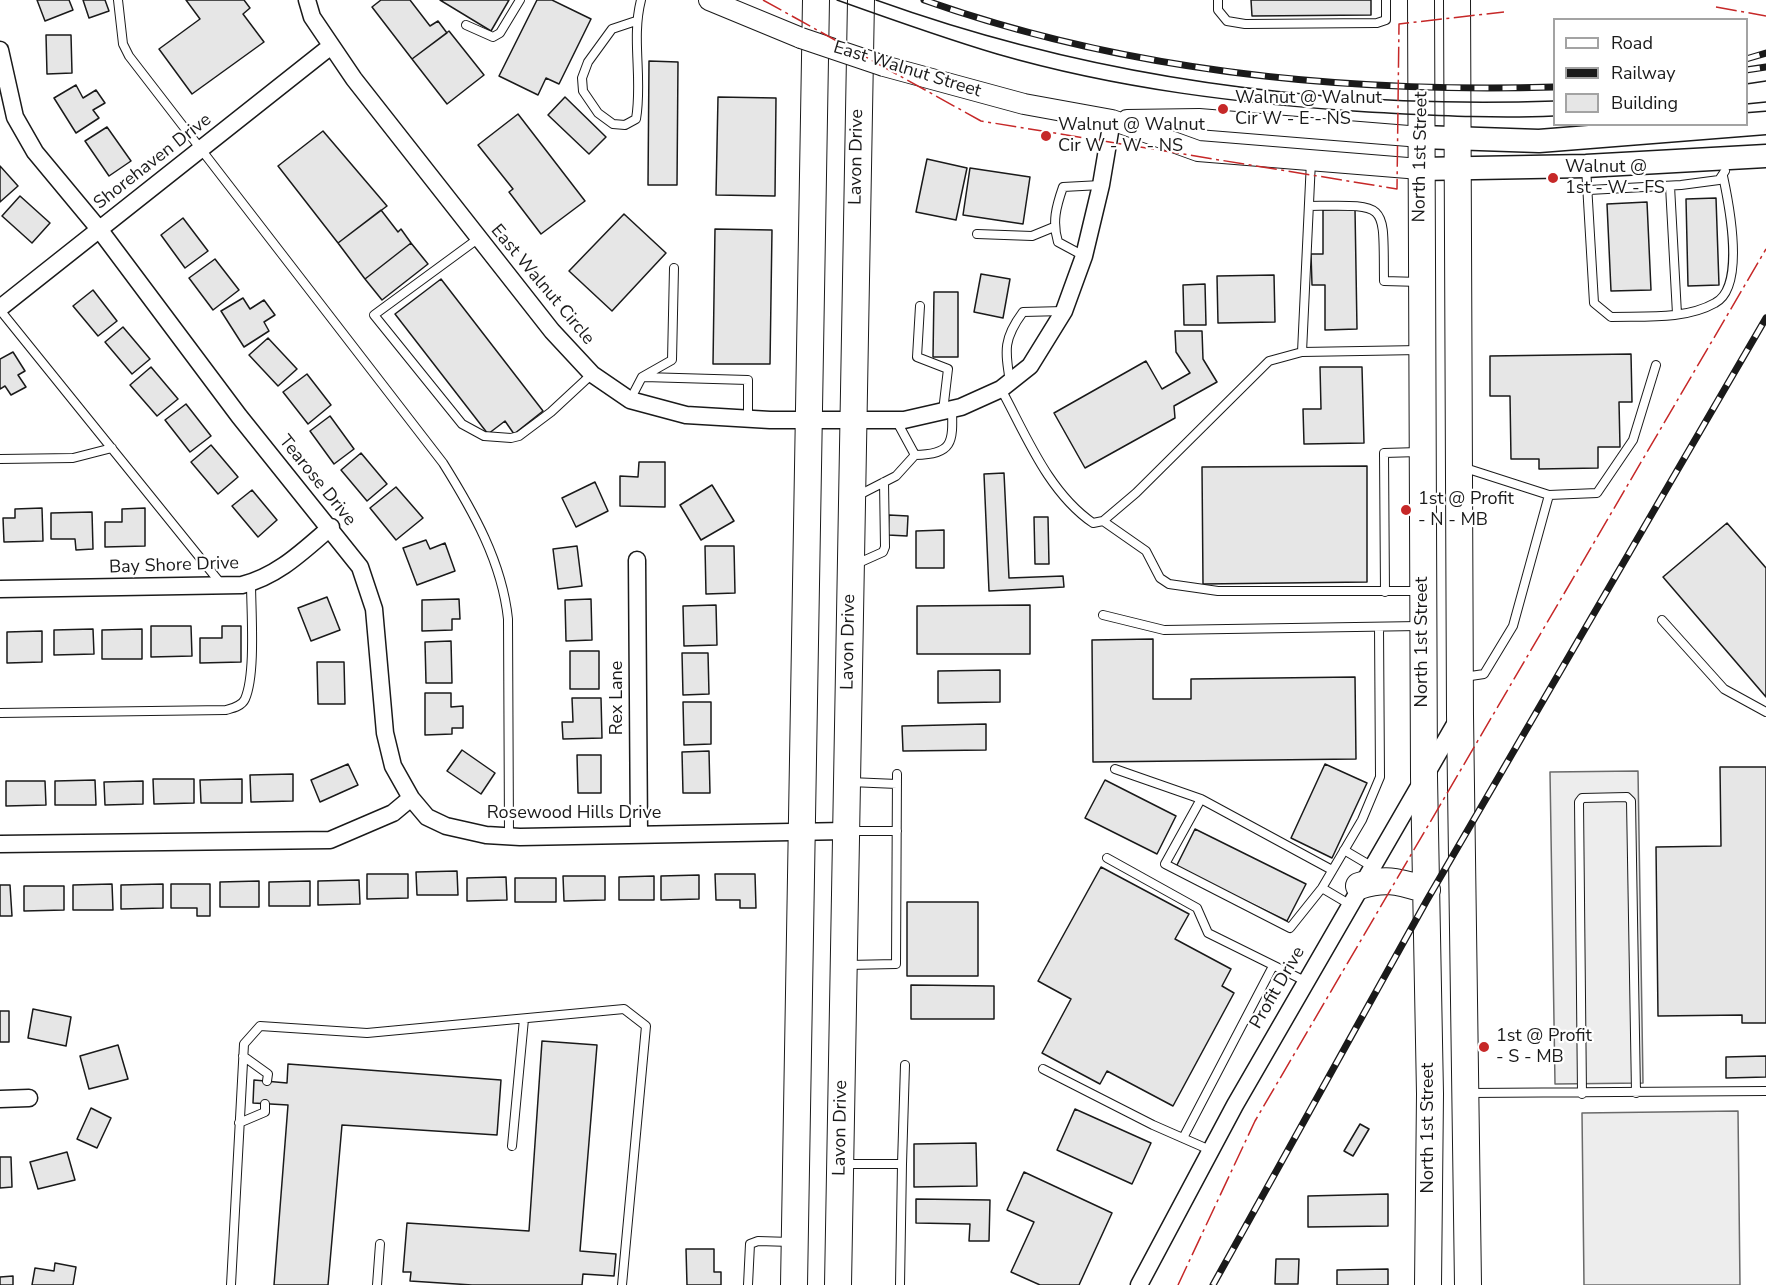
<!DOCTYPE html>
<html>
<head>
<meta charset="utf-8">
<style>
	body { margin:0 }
	#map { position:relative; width:1766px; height:1285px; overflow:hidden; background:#fff; font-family:"Nunito Sans",sans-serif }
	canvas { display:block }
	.legend { position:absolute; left:1553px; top:18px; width:195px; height:108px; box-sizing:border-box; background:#fff; border:2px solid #a3a3a3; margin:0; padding:8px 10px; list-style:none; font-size:18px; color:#1a1a1a }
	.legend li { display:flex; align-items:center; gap:12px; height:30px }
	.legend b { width:30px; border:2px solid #a3a3a3 }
</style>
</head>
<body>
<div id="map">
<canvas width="1766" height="1285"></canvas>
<ul class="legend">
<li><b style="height:8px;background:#fff"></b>Road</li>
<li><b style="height:8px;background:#1a1a1a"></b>Railway</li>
<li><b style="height:16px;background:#e6e6e6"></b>Building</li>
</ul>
</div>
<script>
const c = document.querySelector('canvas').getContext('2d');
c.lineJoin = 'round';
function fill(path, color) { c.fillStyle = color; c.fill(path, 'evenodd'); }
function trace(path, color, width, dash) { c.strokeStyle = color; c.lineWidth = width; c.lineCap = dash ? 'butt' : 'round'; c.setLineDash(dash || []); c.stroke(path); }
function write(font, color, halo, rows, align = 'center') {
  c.font = font + ' "Nunito Sans",sans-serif'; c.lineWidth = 4.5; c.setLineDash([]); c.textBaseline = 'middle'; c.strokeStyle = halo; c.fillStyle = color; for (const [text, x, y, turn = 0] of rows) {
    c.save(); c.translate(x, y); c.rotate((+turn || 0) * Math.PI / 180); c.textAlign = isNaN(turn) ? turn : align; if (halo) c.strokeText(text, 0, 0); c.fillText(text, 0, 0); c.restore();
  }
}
const parking = new Path2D(`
	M1638,771L1643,1083L1555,1084L1550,772Z
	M1738,1111L1740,1285H1584L1582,1113Z`);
const building = new Path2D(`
	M37,0H69L73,10L45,21Z
	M83,0H105L109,11L89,18Z
	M186,0H244L250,8L243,14L264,42L192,94L159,49L200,19Z
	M381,0H410L430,26L438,21L447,33L412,59L372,7Z
	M440,0H509L491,31Z
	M537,0H552L591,19L559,84L546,78L538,95L499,76Z
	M1251,0H1371V15L1252,16Z
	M449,31L484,75L447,104L412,59Z
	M46,35H71L72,73L47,74Z
	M649,61L678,62L677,185H648Z
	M76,85L83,98L96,90L105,103L93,110L99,118L76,133L54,98Z
	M565,97L606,137L589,154L548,115Z
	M718,97L776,98L775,196L716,195Z
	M518,114L585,201L541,234L509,192L513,189L478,145Z
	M107,127L131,161L109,176L85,141Z
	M323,131L387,206L338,243L278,166Z
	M927,159L967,168L956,220L916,212Z
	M0,166L18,186L0,202Z
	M970,168L1030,177L1023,224L963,215Z
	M20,196L50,223L32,243L2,216Z
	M1716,198L1719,285L1688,286L1686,199Z
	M1647,202L1651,290L1611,291L1607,204Z
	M1355,209L1357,329L1325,330V285H1312L1311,254H1323V210Z
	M381,210L398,232L401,229L411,243L365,279L338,243Z
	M624,214L666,253L612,311L569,271Z
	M183,218L208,251L185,268L161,235Z
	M715,229L772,230L770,364H713Z
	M411,243L428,264L382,300L365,279Z
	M215,259L239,290L213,310L189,278Z
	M981,274L1010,279L1003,318L974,312Z
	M1274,275L1275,322L1218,323L1217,276Z
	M441,279L543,411L514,434L505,421L488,434L395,314Z
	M1205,284L1206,325H1184L1183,285Z
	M93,290L117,321L98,336L73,306Z
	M934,292H958V357H933Z
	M243,298L250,309L264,300L275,315L264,322L269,331L244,347L221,311Z
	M123,327L150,359L132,374L105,342Z
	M1175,331H1202L1203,359L1217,382L1174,406L1175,418L1085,468L1054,413L1146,361L1162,389L1190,373L1176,352Z
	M268,338L297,369L278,386L249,355Z
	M13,352L25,371L18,375L26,387L11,395L5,386L0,389V359Z
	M1631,354L1632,402H1619L1620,447H1598V468L1539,469V459H1511L1510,396H1490V356Z
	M151,367L178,399L157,416L130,385Z
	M1320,367H1362L1364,443L1304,444L1303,409H1321Z
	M307,374L331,405L308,424L283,392Z
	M186,404L211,436L190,452L165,420Z
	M330,416L354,449L334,464L310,431Z
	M211,445L238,477L218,494L191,462Z
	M361,453L387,484L367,501L341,470Z
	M639,462H665V507L620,506V476L638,477Z
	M1367,466V582L1203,584L1202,467Z
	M1004,473L1009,578L1063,576L1064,587L989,591L984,474Z
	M595,482L608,511L576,527L562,498Z
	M712,485L734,521L701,540L680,505Z
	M396,487L423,518L396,540L370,508Z
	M252,490L277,520L258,537L232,506Z
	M42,508L43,541L4,542L3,518H15V509Z
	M145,508V546L105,547V522H122V509Z
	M92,512L93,549L76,550L75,539H51V513Z
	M889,515L908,516L907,536L888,535Z
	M1034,517H1048L1049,564H1035Z
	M1727,523L1766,568V697L1663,577Z
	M944,530V568H916V531Z
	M426,540L430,549L445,543L455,571L417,585L403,548Z
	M577,546L582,586L558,589L553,549Z
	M705,546H734L735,593L706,594Z
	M327,597L340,630L311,641L298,608Z
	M459,599L460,619H452V630L422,631V600Z
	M591,599L592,640L566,641L565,600Z
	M716,605L717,645L684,646L683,606Z
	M1030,605V654H917V606Z
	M151,626H191L192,656L151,657Z
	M222,626H241V662L200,663V638H222Z
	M93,629L94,654L54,655V630Z
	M142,629V659H102V630Z
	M42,631V662L7,663V632Z
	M1153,639V699H1191V679L1355,677L1356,759L1093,762L1092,640Z
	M451,641L452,683H426L425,642Z
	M570,651H599V689H570Z
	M682,653H708L709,694L683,695Z
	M317,662H344L345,704H318Z
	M1000,670V702L938,703V671Z
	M425,693H451V707L463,706V728H452V734L425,735Z
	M572,698H601L602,738L563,739L562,722H573Z
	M683,702H711V744L684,745Z
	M986,724V750L903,751L902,726Z
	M462,750L495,773L481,794L447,771Z
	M709,751L710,793H683L682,752Z
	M577,755H601V793H578Z
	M348,764L358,785L320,802L311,780Z
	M1325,764L1367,783L1332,858L1291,838Z
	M1720,767H1766V1023H1742V1015L1658,1016L1656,847L1721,846Z
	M293,774V801L251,802L250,775Z
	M153,779H194V803L154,804Z
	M242,779V803H201L200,780Z
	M95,780L96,805H55V781Z
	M1105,780L1176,816L1157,854L1085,818Z
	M6,781H45L46,805L6,806Z
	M143,781V804L105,805L104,782Z
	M1195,829L1306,884L1287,921L1176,867Z
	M1101,867L1189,914L1175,939L1231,969L1222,986L1234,993L1173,1106L1107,1071L1100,1084L1042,1053L1071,999L1038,981Z
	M457,871L458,895H417L416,872Z
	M367,874H408V898L367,899Z
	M715,874H755L756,908H740V900H716Z
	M699,875V899L661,900V876Z
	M563,876H605V900L564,901Z
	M654,876V900H619V877Z
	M506,877L507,900L467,901V878Z
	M515,878H556V902H515Z
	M359,880L360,904L318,905V881Z
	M259,881V907H220V882Z
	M310,881V906H269V882Z
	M112,884L113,910H73V885Z
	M163,884V908L121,909V885Z
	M171,884H210V916H197V908H171Z
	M0,885H10L12,916H0Z
	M24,886H64V910L24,911Z
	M907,902H978V976H907Z
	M911,985L994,986V1019H911Z
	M33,1009L71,1017L66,1046L28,1038Z
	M0,1011H9V1042H0Z
	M542,1041L597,1045L580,1251L616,1254L614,1276L583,1274L582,1285H472L410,1281L411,1272H403L407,1223L529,1231Z
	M118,1045L128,1079L89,1089L80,1056Z
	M1766,1056V1077L1726,1078V1057Z
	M288,1064L501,1080L497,1135L342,1125L328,1285H274L288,1105L253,1103L254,1080L287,1083Z
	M91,1108L111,1118L97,1148L77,1139Z
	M1075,1109L1151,1143L1132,1184L1057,1150Z
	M1360,1124L1369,1129L1353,1156L1344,1151Z
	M976,1143L977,1186L914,1187V1144Z
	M67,1152L75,1180L38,1189L30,1162Z
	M0,1157H11L12,1187L0,1188Z
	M1024,1172L1112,1213L1079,1285H1040L1011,1272L1034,1222L1007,1210Z
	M1388,1194V1226L1308,1227V1196Z
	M916,1199L990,1200L989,1241H969L970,1224L916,1223Z
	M686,1249H714V1272H721V1285H687Z
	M1276,1259H1299L1298,1284H1275Z
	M55,1263L76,1267L73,1285H32L35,1268L54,1271Z
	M1388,1269V1285H1337V1270Z
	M13,1276V1285H0V1277Z`);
const service = new Path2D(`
	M118,0L123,44L129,56L443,463C473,511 502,562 508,619L509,836
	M1218,0V10L1227,21L1245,24L1377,23L1386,20V0
	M636,21L612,29L588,62L582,78L583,91L598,113L613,124L625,125L636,119C643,79 631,39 641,0
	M466,25L493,37L500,33L520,0
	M1586,167L1594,303L1611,317C1644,316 1685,320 1715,303C1746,287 1729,204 1723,176
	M1670,186L1677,314
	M1589,190L1681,185L1719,180L1725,171
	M1309,206C1390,205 1383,201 1384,281L1420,282
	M977,234L1032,236L1054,227
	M479,238L374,315L462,424L484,436L511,438L519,436L551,412L592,374
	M1084,256L1058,242C1052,222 1056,207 1063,187L1101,185
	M920,306L917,357L948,369L943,411
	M0,310L222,585
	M1302,352L1311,161
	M644,377L748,380V419
	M1010,382C1005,350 1003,339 1023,312L1064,311
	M1001,389C1026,435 1048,492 1093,523L1103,521L1136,493L1269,361L1302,352L1420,350
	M630,400L642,377L672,360L674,268
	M896,420L915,455C953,454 953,443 952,409
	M0,459L73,458L112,448
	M1462,467L1549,495L1513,626L1484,674L1464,677
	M1549,495L1597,493L1633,440L1656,365
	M855,497L896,476L915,455
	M1103,521L1146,551L1160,578L1169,584L1218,591H1419
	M854,565L883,552L885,547L884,482
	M1385,592L1384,453L1419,452
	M1103,615L1164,630L1419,626
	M1662,620L1724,689L1766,712
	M0,713L226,710C233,708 242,706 245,699C256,674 251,611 251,582
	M1115,769L1201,799L1332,870
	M850,782L897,784
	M1201,799L1165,864L1290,928L1322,888L1362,820L1380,777L1379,627
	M849,831H897
	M1344,850L1371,866
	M1107,858L1197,908L1208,933L1305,981
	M1322,888L1349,904
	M847,965L896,964L897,774
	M243,1056L268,1074L267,1081
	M1043,1069L1153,1125L1210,1150
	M1469,1093L1766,1091
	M1582,1094L1579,802L1582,798L1627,797L1631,801L1636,1093
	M239,1123L265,1112V1104
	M1183,1138L1273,966
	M512,1146L524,1019
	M843,1164H902L905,1065
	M231,1285L244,1044L260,1026L367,1033L624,1009L646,1026L622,1285
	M377,1285L380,1244
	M748,1285L750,1244L758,1241L791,1242
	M900,1285L902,1164`);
const minor = new Path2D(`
	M307,0L312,17L354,79L552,331L592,374L630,400L686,415L770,420H904L961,407L1001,389L1030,366L1064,311L1084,256L1101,185L1112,120
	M0,50L15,117L35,152L99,229L239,416L360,567L374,609L385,733L393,766L411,798L427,817L446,826L486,835L520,837L845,831
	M0,308L331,46
	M637,560L639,835
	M0,589L242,585C278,576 303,551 331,527
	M0,844L330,840L393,813L411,798
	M0,1099L29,1098
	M1139,1285L1235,1105L1458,719`);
const tertiary = new Path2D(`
	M709,0L801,38
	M884,66L1024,104L1112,120L1198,151L1420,169
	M1127,120L1199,119L1421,137`);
const secondary = new Path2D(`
	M1421,137L1539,141L1766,123
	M1420,169L1586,166L1766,156`);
const primary = new Path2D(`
	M1421,0L1424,777L1430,1094L1428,1285
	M1457,0L1460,715L1468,1285
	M1359,886C1387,877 1399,882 1427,890
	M794,1285L816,0
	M838,1285L861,0`);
const tram = new Path2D(`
	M837,0C890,19 943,38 997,54C1118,89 1243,104 1368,112C1430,115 1492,119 1554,116
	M876,0C1096,79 1321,109 1554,101
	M1746,84L1766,81
	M1746,104L1766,102`);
const rail = new Path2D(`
	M924,0C1124,71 1343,93 1554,87
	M1746,59L1766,53
	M1746,70L1766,67
	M1213,1285L1427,900L1766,318`);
const tertiaryBridge = new Path2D(`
	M801,38L884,66`);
const power = new Path2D(`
	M763,0L981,121L1397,189L1399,24L1504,12
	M1716,7L1766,16
	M1178,1285L1255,1121L1766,249`);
const markers = [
	[1223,109,6,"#c62828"],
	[1046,136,6,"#c62828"],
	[1553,178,6,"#c62828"],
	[1406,510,6,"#c62828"],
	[1484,1047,6,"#c62828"]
];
const streetNames = [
	["East Walnut Street",907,70,17],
	["Lavon Drive",857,157,-89],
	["North 1st Street",1421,157,-89],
	["Shorehaven Drive",153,162,-38],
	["East Walnut Circle",542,285,50],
	["Tearose Drive",317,481,51],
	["Bay Shore Drive",174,566,-2],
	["Lavon Drive",849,642,-89],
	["North 1st Street",1423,642,-90],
	["Rex Lane",618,698,-90],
	["Rosewood Hills Drive",574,814],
	["Profit Drive",1278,988,-60],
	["Lavon Drive",841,1128,-89],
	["North 1st Street",1429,1128,-90]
];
const poiNames = [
	["Walnut @ Walnut",1235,99],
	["Cir W - E - NS",1235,120],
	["Walnut @ Walnut",1058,126],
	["Cir W - W - NS",1058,147],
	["Walnut @",1565,168],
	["1st - W - FS",1565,189],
	["1st @ Profit",1418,500],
	["- N - MB",1418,521],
	["1st @ Profit",1496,1037],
	["- S - MB",1496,1058]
];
fill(parking, '#ededed');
trace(parking, '#6a6a6a', 1.5);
fill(building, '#e6e6e6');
trace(building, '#1a1a1a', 1.5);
trace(service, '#1a1a1a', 10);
trace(minor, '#1a1a1a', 19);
trace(tertiary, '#1a1a1a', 22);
trace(secondary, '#1a1a1a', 25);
trace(primary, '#1a1a1a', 28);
trace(service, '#fff', 8);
trace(minor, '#fff', 16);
trace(tertiary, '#fff', 20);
trace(secondary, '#fff', 22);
trace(primary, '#fff', 26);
trace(tram, '#1a1a1a', 1.5);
trace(rail, '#1a1a1a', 7);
trace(rail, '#fff', 4.5, [14]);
trace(tertiaryBridge, '#1a1a1a', 22, []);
trace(tertiaryBridge, '#fff', 20);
trace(power, '#c62828', 1.5, [21, 4.5, 3, 4.5]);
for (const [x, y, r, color] of markers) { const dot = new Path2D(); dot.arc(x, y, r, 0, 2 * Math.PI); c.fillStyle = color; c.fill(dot); trace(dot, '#fff', 2); }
write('18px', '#1a1a1a', '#fff', streetNames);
write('18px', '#1a1a1a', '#fff', poiNames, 'left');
</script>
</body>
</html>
